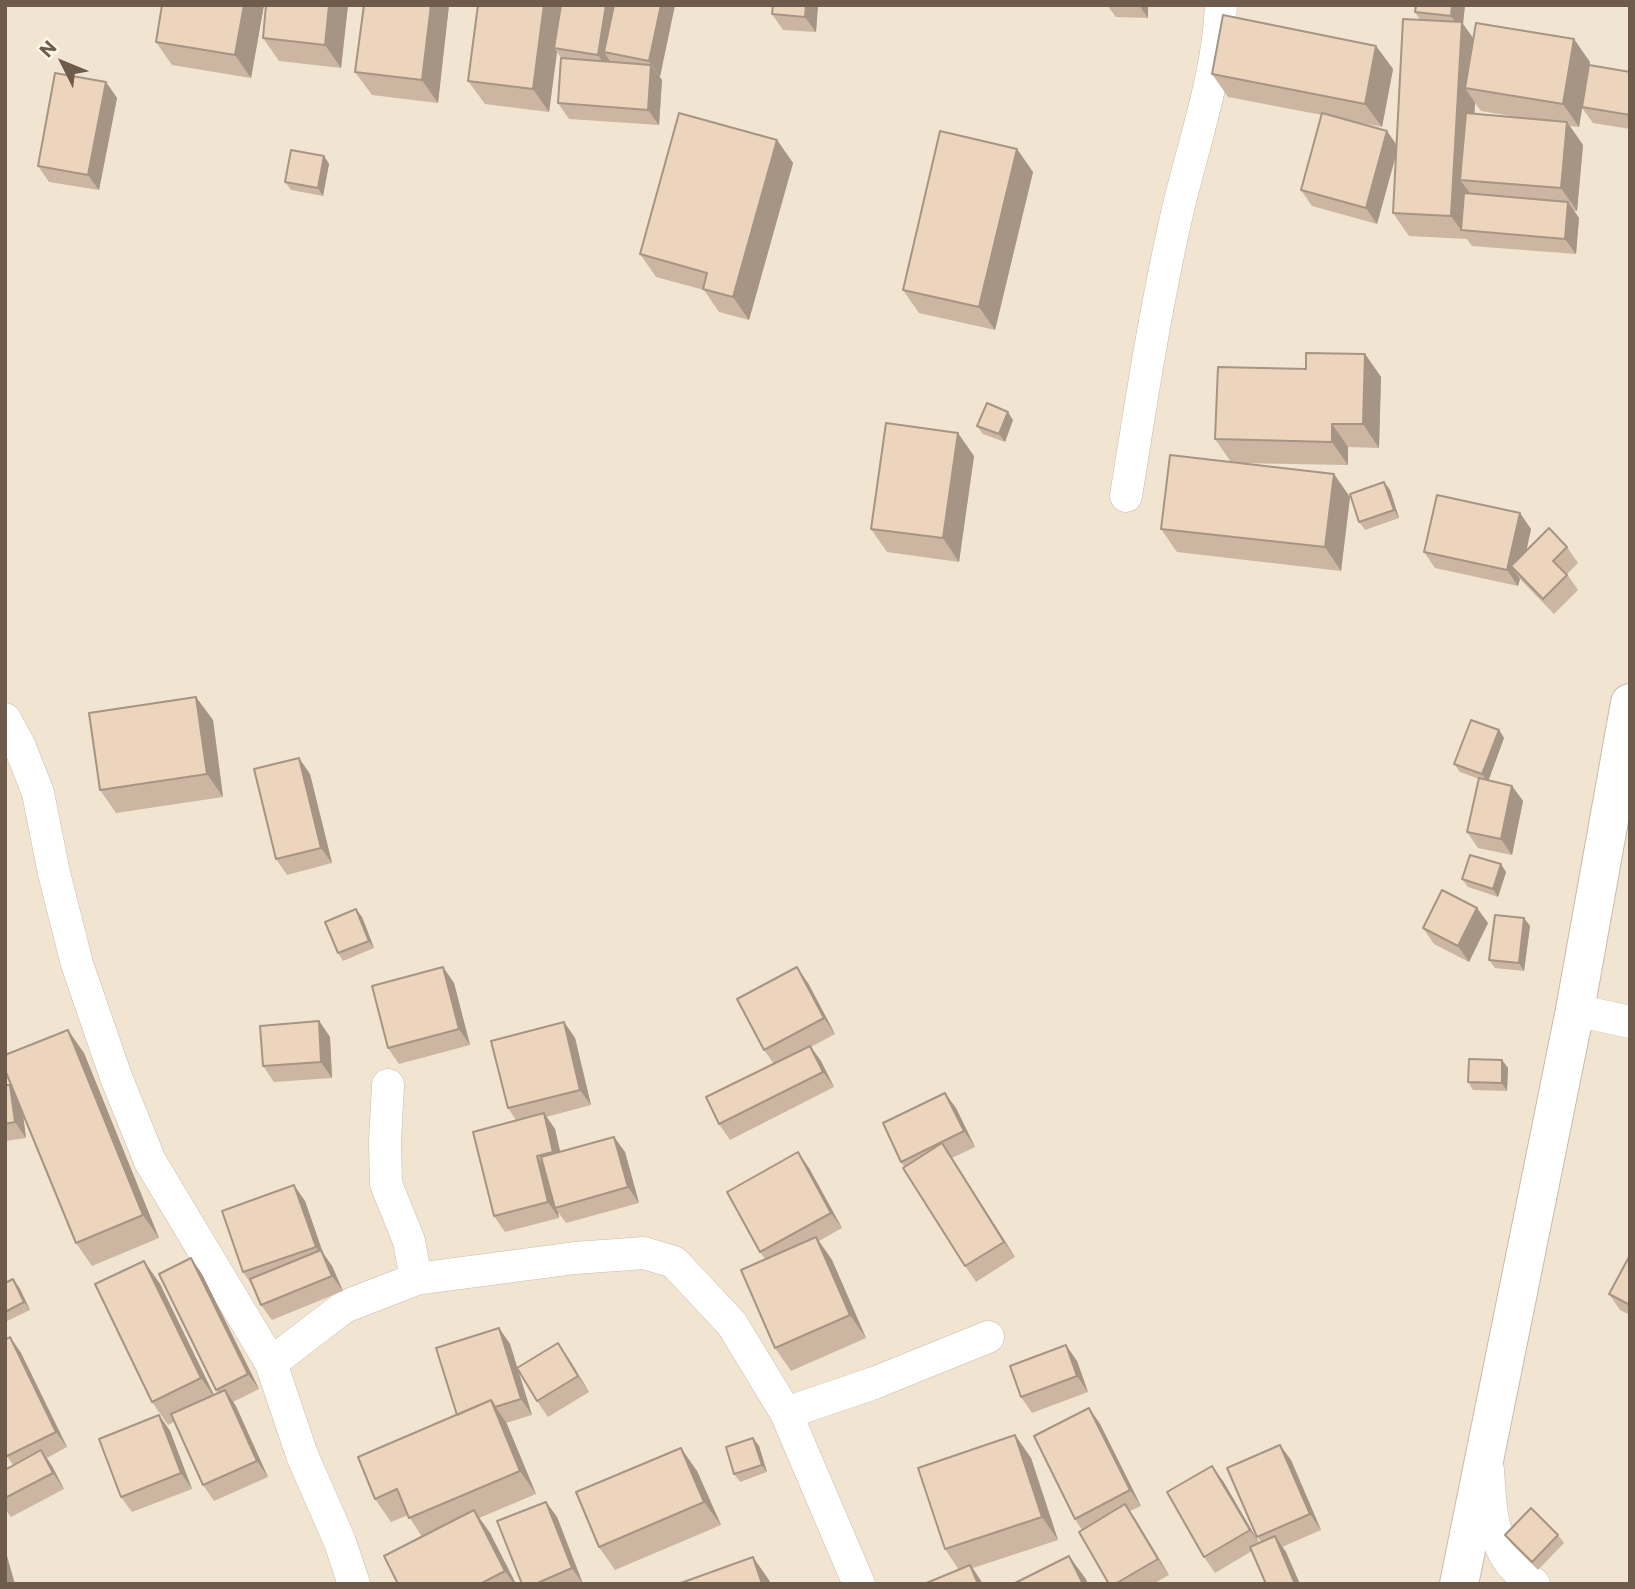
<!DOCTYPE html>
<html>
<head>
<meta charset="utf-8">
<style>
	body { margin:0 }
	#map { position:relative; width:1635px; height:1589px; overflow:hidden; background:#faf3e2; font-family:Commissioner,sans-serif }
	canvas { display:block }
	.frame { position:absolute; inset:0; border:7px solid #6f5b4b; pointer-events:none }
	.north { position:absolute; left:28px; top:28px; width:70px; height:70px; -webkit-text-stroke:5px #fdf7e8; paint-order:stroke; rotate:313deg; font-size:19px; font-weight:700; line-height:28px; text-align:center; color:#6f5b4b }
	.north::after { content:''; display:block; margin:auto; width:24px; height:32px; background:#6f5b4b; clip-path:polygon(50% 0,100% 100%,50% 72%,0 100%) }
</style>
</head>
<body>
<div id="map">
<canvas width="1635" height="1589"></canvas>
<div class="frame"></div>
<div class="north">N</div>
</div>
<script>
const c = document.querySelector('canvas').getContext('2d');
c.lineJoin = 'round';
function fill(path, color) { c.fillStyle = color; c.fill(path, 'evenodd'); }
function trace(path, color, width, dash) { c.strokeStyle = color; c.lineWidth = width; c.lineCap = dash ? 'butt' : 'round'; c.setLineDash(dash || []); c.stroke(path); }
const residential = new Path2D(`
	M5,5H1630V1584H5Z`);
const minor = new Path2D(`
	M1126,496C1141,403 1155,310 1176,218C1192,147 1218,78 1221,5
	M5,719L20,747L38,793L54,873L77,964L116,1077L150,1161L271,1363L302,1455L340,1542L354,1584
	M1575,1010L1630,1022
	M388,1085L385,1141L386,1184L409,1241L416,1279
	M271,1363L344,1307L416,1279L575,1258L644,1253L674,1262L732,1324L786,1413L859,1584
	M786,1413L874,1383L988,1337
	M1488,1470C1490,1499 1491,1537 1509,1561C1515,1570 1526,1577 1534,1584`);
const tertiary = new Path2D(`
	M1459,1584L1575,1010L1630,703`);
const wall = new Path2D(`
	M162,5H264L251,78L172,65L156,42Z
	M266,5H348L341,68L279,61L263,38Z
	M364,5H449L438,103L372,95L355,72Z
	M478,5H675L659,77L662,80L659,125L569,119L558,103L561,58L557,52L549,112L485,104L468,81Z
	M818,5L816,32L783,30L772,14Z
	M1107,5H1148V18L1116,17Z
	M1465,5L1463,24L1473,38L1590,62L1589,65L1630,72V129L1593,123L1582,108L1579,127L1570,126L1583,145L1577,211H1574L1579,218L1576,254L1472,246L1467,239L1409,236L1393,213L1396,156L1377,224L1312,206L1301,190L1322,115L1228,97L1212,74L1376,46L1393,69L1382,127L1350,121L1396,144L1420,20L1415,12ZM1475,103L1481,111L1523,118L1474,114Z
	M106,82L117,98L99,190L49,182L38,166Z
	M777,140L793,163L749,320L719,312L704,290L656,277L640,254Z
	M1017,149L1033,172L995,330L919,313L903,290Z
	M324,156L329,164L323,196L291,190L285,182Z
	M1365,354L1381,377L1379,448L1348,447V465L1237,463L1350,497L1341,571L1177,552L1161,529L1231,462L1215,439Z
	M1013,420L1005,442L983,434L977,426Z
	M974,456L959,562L887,552L871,529Z
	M1384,482L1390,490L1399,518L1365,530L1359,522Z
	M1531,529L1526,551L1567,547L1578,563L1567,574L1578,590L1554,614L1520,579L1518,586L1435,568L1424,552Z
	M213,720L223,797L116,813L100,790Z
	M1499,730L1504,738L1488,780L1512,786L1523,801L1512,855L1478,848L1467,832L1479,779L1460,772L1454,764Z
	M310,774L332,863L287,875L276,859Z
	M1506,872L1498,897L1468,887L1462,879Z
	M1477,908L1488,923L1469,962L1434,944L1423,928Z
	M356,909L362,917L374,948L343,961L338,953Z
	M1524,918L1530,926L1524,971L1495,968L1489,960Z
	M443,967L454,983L470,1045L399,1064L388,1048Z
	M808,983L835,1034L811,1047L821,1061L834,1087L730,1140L719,1124L774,1064L764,1050Z
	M319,1021L330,1037L332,1078L274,1082L263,1066Z
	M564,1022L575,1038L591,1105L546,1117L555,1129L560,1152L614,1137L625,1152L639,1203L566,1223L558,1212L559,1218L505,1232L494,1216L516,1120L508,1108Z
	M84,1053L159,1238L92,1266L76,1243L23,1113L26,1138L5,1141V1085H10L13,1089Z
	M1502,1060L1508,1068L1507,1091L1473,1090L1468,1082Z
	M956,1108L975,1147L952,1158L1015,1257L976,1282L965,1266L901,1162Z
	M809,1168L842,1228L819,1241L832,1260L866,1338L791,1371L775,1348L765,1259L760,1252Z
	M305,1201L323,1253L332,1266L343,1291L272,1320L261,1305L254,1288L243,1272Z
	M1630,1255V1315L1620,1310L1609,1294Z
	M144,1261L160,1284L214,1395L218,1393L216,1390L202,1274L259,1389L233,1402L268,1477L214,1501L203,1485L174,1422L168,1425L152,1402Z
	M5,1283L19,1287L30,1310L5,1322Z
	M499,1328L510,1344L517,1367L569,1359L589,1392L548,1417L537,1401L518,1370L532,1415L506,1423L536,1494L479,1518L490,1533L516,1584H398L422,1537L408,1515L391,1522L375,1499L457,1415Z
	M10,1337L21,1353L67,1447L47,1458L52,1466L64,1489L11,1517L5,1509V1470L13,1465L7,1456Z
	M1077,1361L1088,1392L1032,1413L1021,1397Z
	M1089,1408L1100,1424L1141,1506L1130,1511L1169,1575L1153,1584H1109L1082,1530L1075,1519Z
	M159,1415L170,1431L192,1489L132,1512L121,1497Z
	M1015,1435L1031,1458L1058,1540L973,1568L983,1584H924L959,1570L945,1549Z
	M753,1438L759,1446L767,1472L740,1482L734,1474Z
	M1291,1460L1321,1530L1282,1547L1286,1552L1252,1551L1215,1573L1204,1557L1223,1481L1259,1543L1261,1542L1257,1537Z
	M697,1471L721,1525L615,1570L599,1547Z
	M546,1502L557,1517L583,1584H522Z
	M1505,1535H1558L1564,1543L1538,1570L1511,1543Z`);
const shadedWall = new Path2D(`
	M244,5H264L251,78L235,55Z
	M329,5H348L341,68L325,45Z
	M431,5H449L438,103L422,80Z
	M544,5H563L554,48L557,52L549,112L533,89Z
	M606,5H620L604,52L610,61L609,71L598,55Z
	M661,5H675L660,77L649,61Z
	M806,5H818L816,32L805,17Z
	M1139,5H1148V18Z
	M1452,5H1465L1463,24L1478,45L1465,88L1475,103L1471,180H1460L1470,193L1461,230L1451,216L1461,30L1451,16Z
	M1574,39L1590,62L1579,127L1563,104Z
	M1376,46L1393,69L1382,127L1365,104Z
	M651,65L662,80L659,125L648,110Z
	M106,82L117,98L99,190L88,175Z
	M1567,122L1583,145L1577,211L1561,188Z
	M1387,131L1398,147L1377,224L1366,208Z
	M777,140L793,163L749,320L733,297Z
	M1017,149L1033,172L995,330L979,307Z
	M324,156L329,164L323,196L318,188Z
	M1568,202L1579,218L1576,254L1565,239Z
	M1365,354L1381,377L1379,448L1363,424Z
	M1008,412L1013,420L1005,442L999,434Z
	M1332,424L1348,447V465L1332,442Z
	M958,433L974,456L959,562L943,538Z
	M1334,474L1350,497L1341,571L1325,547Z
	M1384,482L1390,490L1399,518L1394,510Z
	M1520,513L1531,529L1521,576L1511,566L1520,579L1518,586L1507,570Z
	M196,697L213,720L223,797L207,774Z
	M1499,730L1504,738L1488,782L1482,774Z
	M299,758L310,774L332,863L321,848Z
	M1512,786L1523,801L1512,855L1501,839Z
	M1501,864L1506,872L1498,897L1493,889Z
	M1477,908L1488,923L1469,962L1458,946Z
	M356,909L362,917L374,948L369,941Z
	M1524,918L1530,926L1524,971L1519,963Z
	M443,967L454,983L470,1045L459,1029Z
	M797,967L808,983L835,1034L824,1018Z
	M319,1021L330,1037L332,1078L321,1062Z
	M564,1022L575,1038L591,1105L580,1090Z
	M68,1030L84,1053L159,1238L143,1215Z
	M810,1046L821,1061L834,1087L823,1072Z
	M1502,1060L1508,1068L1507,1091L1502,1083Z
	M10,1085L21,1100L26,1138L15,1122Z
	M945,1093L956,1108L975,1147L964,1131Z
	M544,1113L555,1129L564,1168L553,1152Z
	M614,1137L625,1152L639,1203L628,1187Z
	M942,1143L953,1159L1015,1257L1004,1242Z
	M798,1152L809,1168L842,1228L831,1213Z
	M537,1156L548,1172L555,1208L558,1212L559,1218L548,1202Z
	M294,1185L305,1201L323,1253L332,1266L343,1291L332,1276L327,1263L316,1247Z
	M816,1237L832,1260L866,1338L850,1315Z
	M191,1258L202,1274L259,1389L248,1374Z
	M144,1261L160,1284L217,1401L201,1378Z
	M13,1279L19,1287L30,1310L24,1302Z
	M499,1328L510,1344L532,1415L521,1399Z
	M10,1337L21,1353L67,1447L56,1432Z
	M558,1343L569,1359L589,1392L578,1376Z
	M1066,1345L1077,1361L1088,1392L1077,1376Z
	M225,1390L236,1406L268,1477L257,1461Z
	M491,1400L507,1424L536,1494L520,1471Z
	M1089,1408L1100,1424L1141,1506L1130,1490Z
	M159,1415L170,1431L192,1489L181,1473Z
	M1015,1435L1031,1458L1058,1540L1042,1517Z
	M753,1438L759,1446L767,1472L762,1465Z
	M1280,1445L1291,1460L1321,1530L1310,1514Z
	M681,1448L697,1471L721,1525L704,1502Z
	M41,1450L52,1466L64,1489L53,1473Z
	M1212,1466L1223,1481L1261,1546L1250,1530Z
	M546,1502L557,1517L583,1584L572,1568Z
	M1125,1504L1136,1520L1169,1575L1158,1559Z
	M474,1510L490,1533L516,1584H514L505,1571Z
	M1275,1536L1286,1552L1300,1584H1295Z
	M5,1549L15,1584H6Z
	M1069,1556L1086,1579L1088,1584H1083Z
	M753,1557L769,1580L771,1584H762Z
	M970,1565L981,1581L983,1584H978Z`);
const building = new Path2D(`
	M162,5H244L235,55L156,42Z
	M266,5H329L325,45L263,38Z
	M364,5H431L422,80L355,72Z
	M478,5H544L533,89L468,81Z
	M561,5H606L598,55L554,48Z
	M614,5H661L649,61L604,52Z
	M773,5H806L805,17L772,14Z
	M1416,5H1452L1451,16L1415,12Z
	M1223,15L1376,46L1365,104L1212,74Z
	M1403,19L1462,22L1451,216L1393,213Z
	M1476,23L1574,39L1563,104L1465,88Z
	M561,58L651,65L648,110L558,103Z
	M1589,65L1630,72V115L1582,107Z
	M55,73L106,82L88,175L38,166Z
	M679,113L777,140L733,297L703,289L707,273L640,254Z
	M1322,113L1387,131L1366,208L1301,190Z
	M1466,113L1567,122L1561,188L1460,180Z
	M940,131L1017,149L979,307L903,290Z
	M291,150L324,156L318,188L285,182Z
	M1464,193L1568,202L1565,239L1461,230Z
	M1306,353L1365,354L1363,424H1332V442L1215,439L1218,367L1306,369Z
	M987,403L1008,412L999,434L977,426Z
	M886,423L958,433L943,538L871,529Z
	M1170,455L1334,474L1325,547L1161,529Z
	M1384,482L1394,510L1359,522L1350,494Z
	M1437,495L1520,513L1507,570L1424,552Z
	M1549,528L1567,547L1553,561L1567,575L1543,599L1511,566Z
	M196,697L207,774L100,790L89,713Z
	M1471,720L1499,730L1482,774L1454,764Z
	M299,758L321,848L276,859L254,769Z
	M1479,778L1512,786L1501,839L1467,832Z
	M1470,855L1501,864L1493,889L1462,879Z
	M1442,890L1477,908L1458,946L1423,928Z
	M356,909L369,941L338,953L325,922Z
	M1495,915L1524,918L1519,963L1489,960Z
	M443,967L459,1029L388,1048L372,986Z
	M797,967L824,1018L764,1050L737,999Z
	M319,1021L321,1062L263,1066L260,1026Z
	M564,1022L580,1090L508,1108L491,1041Z
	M68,1030L143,1215L76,1243L5,1070V1055Z
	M810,1046L823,1072L719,1124L706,1097Z
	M1469,1059L1502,1060V1083L1468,1082Z
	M5,1085H10L15,1122L5,1124Z
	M945,1093L964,1131L901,1162L883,1123Z
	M544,1113L553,1152L537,1156L548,1202L494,1216L473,1132Z
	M614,1137L628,1187L555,1208L541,1157Z
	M942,1143L1004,1242L965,1266L903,1168Z
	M798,1152L831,1213L760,1252L727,1192Z
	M294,1185L316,1247L243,1272L222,1211Z
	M816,1237L850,1315L775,1348L741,1270Z
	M321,1250L332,1276L261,1305L250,1279Z
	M1630,1255V1305L1609,1294Z
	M191,1258L248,1374L216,1390L159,1274Z
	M144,1261L201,1378L152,1402L95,1284Z
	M13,1279L24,1302L5,1312V1283Z
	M499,1328L521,1399L495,1407L491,1400L457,1415L436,1348Z
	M10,1337L56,1432L7,1456L5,1453V1340Z
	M558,1343L578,1376L537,1401L517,1368Z
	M1066,1345L1077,1376L1021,1397L1010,1366Z
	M225,1390L257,1461L203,1485L171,1414Z
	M491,1400L520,1471L409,1518L397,1489L375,1499L358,1457Z
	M1089,1408L1130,1490L1075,1519L1034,1436Z
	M159,1415L181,1473L121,1497L99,1439Z
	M1015,1435L1042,1517L945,1549L918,1468Z
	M753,1438L762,1465L734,1474L726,1447Z
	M1280,1445L1310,1514L1257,1537L1227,1468Z
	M681,1448L704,1502L599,1547L576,1492Z
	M41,1450L53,1473L5,1498V1470Z
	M1212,1466L1250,1530L1204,1557L1167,1492Z
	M546,1502L572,1568L535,1584H522L497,1521Z
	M1125,1504L1158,1559L1115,1584H1109L1079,1532Z
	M1531,1508L1558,1535L1532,1562L1505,1535Z
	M474,1510L505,1571L480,1584H398L384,1556Z
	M1275,1536L1295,1584H1266L1250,1547Z
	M1069,1556L1083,1584H1013Z
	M753,1557L762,1584H678Z
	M970,1565L978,1584H924Z`);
fill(residential, '#f1e5d1');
trace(minor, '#c9bbaa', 33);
trace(tertiary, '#c9bbaa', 40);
trace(minor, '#fff', 32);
trace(tertiary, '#fff', 38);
fill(wall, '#ccb6a2');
fill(shadedWall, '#a69484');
fill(building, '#edd4bc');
trace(building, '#a69484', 2);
</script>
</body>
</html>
